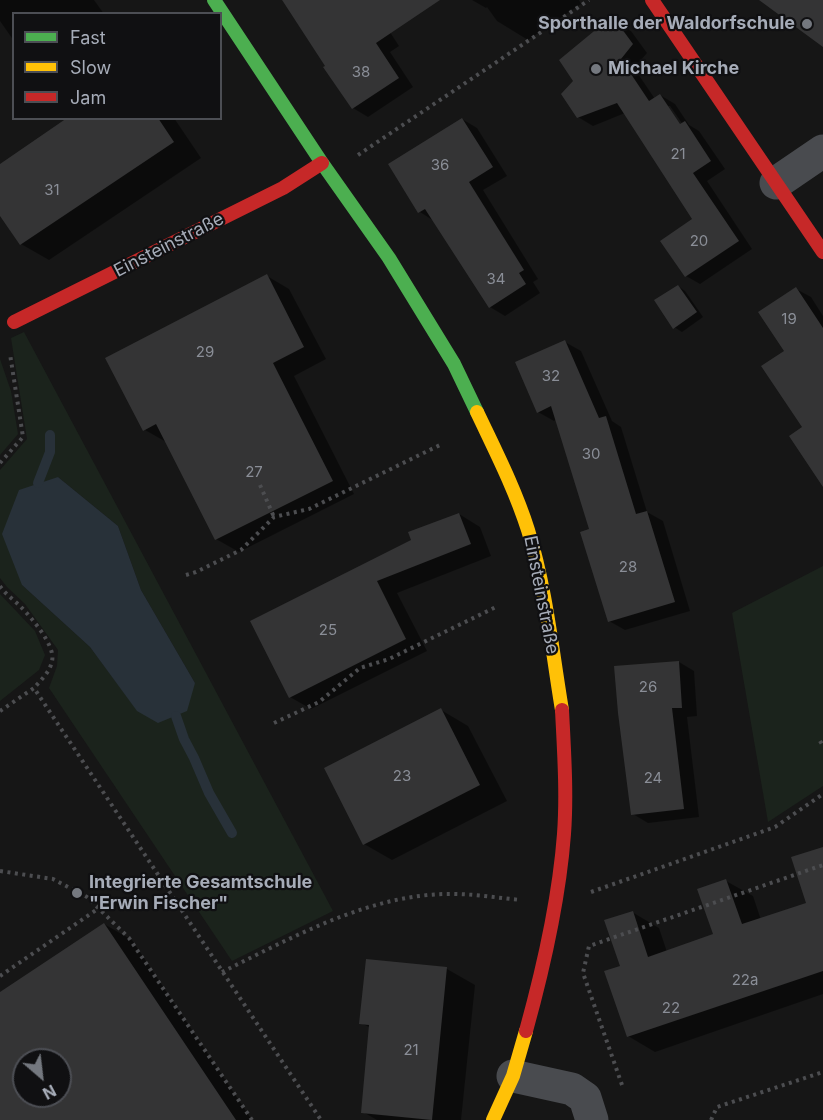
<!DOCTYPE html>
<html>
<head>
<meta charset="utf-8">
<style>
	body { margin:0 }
	#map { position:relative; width:823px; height:1120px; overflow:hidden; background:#161616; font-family:Inter,sans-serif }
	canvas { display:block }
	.legend { position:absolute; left:12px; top:12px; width:210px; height:108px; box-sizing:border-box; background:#101012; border:2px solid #4c4e54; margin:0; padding:8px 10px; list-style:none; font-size:18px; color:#a6acb8 }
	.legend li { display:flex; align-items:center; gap:12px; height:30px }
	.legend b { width:30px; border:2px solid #4c4e54 }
	.north { position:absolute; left:12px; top:1048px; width:60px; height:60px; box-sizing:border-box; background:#101012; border:2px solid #4c4e54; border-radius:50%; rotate:152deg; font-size:16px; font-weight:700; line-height:24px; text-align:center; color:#a6acb8 }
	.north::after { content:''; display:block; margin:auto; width:21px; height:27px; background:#74787f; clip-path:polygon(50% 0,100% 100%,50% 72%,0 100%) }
</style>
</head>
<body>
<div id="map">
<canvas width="823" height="1120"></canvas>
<ul class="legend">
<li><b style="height:8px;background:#4caf50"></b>Fast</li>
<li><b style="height:8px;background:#ffc107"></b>Slow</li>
<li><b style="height:8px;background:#c62828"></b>Jam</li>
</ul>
<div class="north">N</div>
</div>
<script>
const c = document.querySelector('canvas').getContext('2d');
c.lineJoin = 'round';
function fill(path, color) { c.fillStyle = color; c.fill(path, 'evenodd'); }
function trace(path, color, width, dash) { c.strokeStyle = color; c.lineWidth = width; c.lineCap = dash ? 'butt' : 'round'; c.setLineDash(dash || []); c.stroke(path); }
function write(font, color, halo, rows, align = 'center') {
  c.font = font + ' Inter,sans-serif'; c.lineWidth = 4.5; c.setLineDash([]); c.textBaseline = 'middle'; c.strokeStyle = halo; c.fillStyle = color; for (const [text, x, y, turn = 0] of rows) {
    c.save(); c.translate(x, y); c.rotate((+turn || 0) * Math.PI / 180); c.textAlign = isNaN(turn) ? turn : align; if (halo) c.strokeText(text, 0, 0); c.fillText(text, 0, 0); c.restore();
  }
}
const green = new Path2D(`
	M24,332L333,911L232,961L49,688L57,666L58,650L25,604L7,587L0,578V470L27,439L11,338ZM58,477L118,526L141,590L195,683L137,710L90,647L22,585Z
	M0,359L11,391L18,434L0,455Z
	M823,566V786L768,822L732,613Z
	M0,594L35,631L45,655L39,670L0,701Z`);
const water = new Path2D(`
	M58,477L118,526L141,590L195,683L187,711L158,723L137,711L90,647L22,585L2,534L19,490Z`);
const shadow = new Path2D(`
	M0,0H94L104,14H14V41L0,21Z
	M282,0H369L399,46L390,52L413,87L368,117L353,108Z
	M472,0H579L581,4L528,40L497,21L487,7L486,8Z
	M616,22L631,31L647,53L634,68L655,99L660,95L675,104L689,125L699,131L725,169L707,181L752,249L700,284L686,276L694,219L625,113L593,126L578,117L575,81ZM666,106H670L686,129L683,131Z
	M65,118H174L201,158L49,260L21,244L0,213V165L67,121Z
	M462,119L477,128L507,176L483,190L538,279L533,282L540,293L505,316L490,307L434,221L420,212Z
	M267,276L289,289L326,359L294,376L354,494L239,552L216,539L168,443L145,430Z
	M678,286L685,291L703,317L682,332L674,327Z
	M796,289L811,297L823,316V480L804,427L786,351Z
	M565,342L581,351L612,421L621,427L647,512L663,521L690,611L625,630L609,621L590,530L557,419L554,421L538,412Z
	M459,514L480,527L491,556L397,593L427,651L311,709L290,697L252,621L412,540Z
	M679,662L694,671L697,716L687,717L699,817L648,823L633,814Z
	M441,710L468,726L507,801L392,860L364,844Z
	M823,851V994L655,1052L628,1036L622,967L632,912L659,928L667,952L715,935L726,881L753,896L761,920L808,904Z
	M104,924L132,940L252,1120H0V994ZM24,1060H60V1096H24Z
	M447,969L475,985L461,1120H377L363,1112L371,1028L361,1023Z`);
const stream = new Path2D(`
	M38,483L50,452V435
	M176,716L184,739L194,758L209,793L232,833`);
const building = new Path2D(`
	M282,0H440L376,43L399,78L352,109L323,67L325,66Z
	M759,0H823V47Z
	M616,21L633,44L621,59L649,101L660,94L680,124L685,121L711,161L693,173L739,241L685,277L660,241L692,219L617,103L577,118L561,94L573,81L559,60L599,27Z
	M67,118H158L174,142L20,245L0,216V164Z
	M462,118L493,167L469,182L524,270L519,273L526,284L489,308L425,209L418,213L388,164Z
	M267,274L304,347L273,363L333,481L215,540L156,424L143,431L105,358Z
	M678,285L697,312L673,329L654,300Z
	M796,287L823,328V487L789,436L802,427L761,366L784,351L758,312Z
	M565,340L599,418L606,416L636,514L647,511L675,602L608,622L580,532L589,529L551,406L537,413L515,362Z
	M459,513L471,544L377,581L406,639L289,698L250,621L411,540L408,532Z
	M679,661L682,708H672L684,809L631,815L618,713L614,666Z
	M441,708L480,785L363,845L324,768Z
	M823,847V971L627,1037L604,971L620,966L604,920L633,911L648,957L713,934L697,889L726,879L742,924L806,903L791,857Z
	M104,923L236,1120H0V992ZM24,1060H60V1096H24Z
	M366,959L447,967L432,1120L361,1113L369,1025L359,1024Z`);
const path = new Path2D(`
	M358,155L589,0
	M0,463L23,437L10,354
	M260,485L274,517
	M186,575L196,572L241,550L274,517L309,509L442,444
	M0,586C5,594 13,599 20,606C31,617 56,646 52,661C50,672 41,680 34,688
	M0,711L34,688L321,1120
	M274,723L319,702L360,668L389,659L498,606
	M820,741L823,746
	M0,871L53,879L87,897L129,938L252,1120
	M591,892L775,827L823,794
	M222,972C293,937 372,893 452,894C476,894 498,898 521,900
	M0,976L99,908
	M622,1085L583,973L589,946L823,865
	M711,1120L717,1107L823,1072`);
const street = new Path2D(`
	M776,183L823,151
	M513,1076L572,1089L585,1098L592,1120`);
const fast = new Path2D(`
	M214,0L322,163L389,258L454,364L477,412`);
const slow = new Path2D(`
	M477,412C495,450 515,489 528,530C546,588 552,650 562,710
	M493,1120L513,1076L526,1031`);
const jam = new Path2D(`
	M652,0L823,252
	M14,322L283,188L322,163
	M526,1031C544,966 559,901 564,834C567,794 564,750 562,710`);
const markers = [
	[807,24,6,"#74787f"],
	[596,69,6,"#74787f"],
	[77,893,6,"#74787f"]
];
const numberNames = [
	["38",361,72],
	["21",678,154],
	["36",440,165],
	["31",52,190],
	["20",699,241],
	["34",496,279],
	["19",789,319],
	["29",205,352],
	["32",551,376],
	["30",591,454],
	["27",254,472],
	["28",628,567],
	["25",328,630],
	["26",648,687],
	["23",402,776],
	["24",653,778],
	["22a",745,980],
	["22",671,1008],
	["21",411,1050]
];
const poiNames = [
	["Sporthalle der Waldorfschule",795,24,"right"],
	["Michael Kirche",608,69],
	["Integrierte Gesamtschule",89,883],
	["\"Erwin Fischer\"",89,904]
];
const streetNames = [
	["Einsteinstraße",169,245,-27],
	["Einsteinstraße",541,595,79]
];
fill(green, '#1b231c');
fill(water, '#283139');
fill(shadow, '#0007');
trace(stream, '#283139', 10);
fill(building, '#343435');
trace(path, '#4c4d50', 4, [3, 4.5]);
trace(street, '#494b4f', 33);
trace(fast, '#4caf50', 14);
trace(slow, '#ffc107', 14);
trace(jam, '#c62828', 14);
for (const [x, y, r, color] of markers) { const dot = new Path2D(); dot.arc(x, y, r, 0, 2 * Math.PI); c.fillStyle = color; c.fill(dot); trace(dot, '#101012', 2); }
write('15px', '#8a8e97', null, numberNames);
write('bold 18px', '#a6acb8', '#101012', poiNames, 'left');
write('18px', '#a6acb8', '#101012', streetNames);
</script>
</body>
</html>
